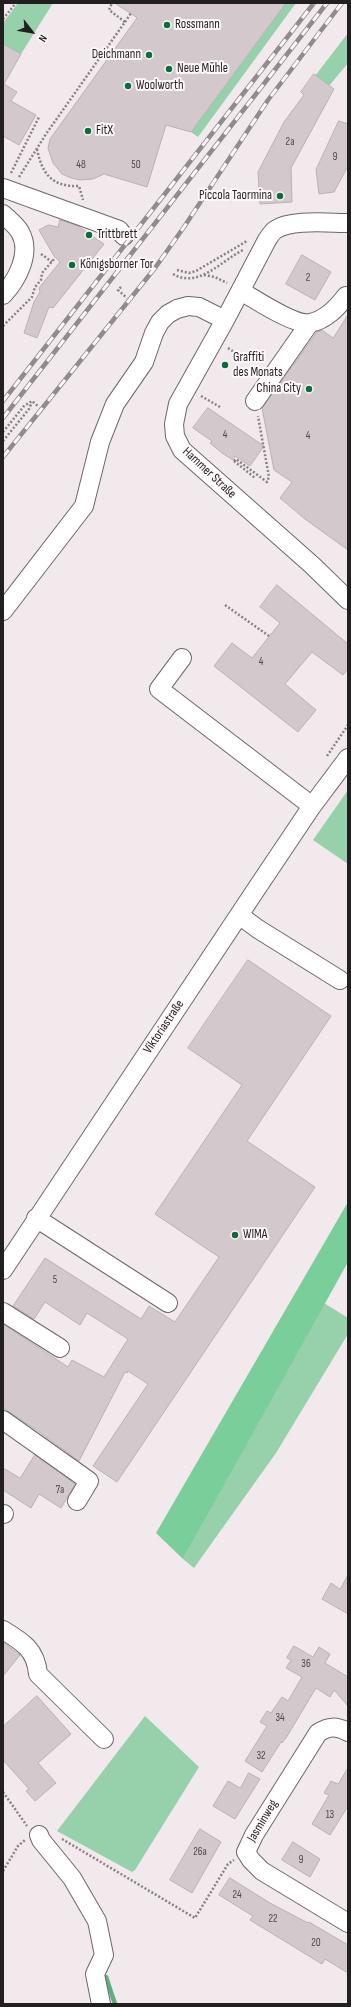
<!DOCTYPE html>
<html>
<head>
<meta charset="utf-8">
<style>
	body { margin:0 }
	#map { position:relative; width:351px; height:2007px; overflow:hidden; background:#f2e9ec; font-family:"Sofia Sans Condensed",sans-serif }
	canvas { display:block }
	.frame { position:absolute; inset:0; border:4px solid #221f20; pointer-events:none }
	.north { position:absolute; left:12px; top:12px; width:40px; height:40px; -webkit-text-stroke:3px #fef7fa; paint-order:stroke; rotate:121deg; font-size:11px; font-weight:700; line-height:16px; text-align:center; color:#221f20 }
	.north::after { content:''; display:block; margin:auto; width:14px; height:18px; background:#221f20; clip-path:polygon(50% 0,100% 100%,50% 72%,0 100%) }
</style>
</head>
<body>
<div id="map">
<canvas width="351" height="2007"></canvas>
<div class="frame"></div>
<div class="north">N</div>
</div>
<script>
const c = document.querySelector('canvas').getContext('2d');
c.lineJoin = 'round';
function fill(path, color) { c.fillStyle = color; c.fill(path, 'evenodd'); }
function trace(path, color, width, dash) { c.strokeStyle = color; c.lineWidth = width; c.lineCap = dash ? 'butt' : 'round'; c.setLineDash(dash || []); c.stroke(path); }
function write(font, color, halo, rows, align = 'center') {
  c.font = font + ' "Sofia Sans Condensed",sans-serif'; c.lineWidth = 4; c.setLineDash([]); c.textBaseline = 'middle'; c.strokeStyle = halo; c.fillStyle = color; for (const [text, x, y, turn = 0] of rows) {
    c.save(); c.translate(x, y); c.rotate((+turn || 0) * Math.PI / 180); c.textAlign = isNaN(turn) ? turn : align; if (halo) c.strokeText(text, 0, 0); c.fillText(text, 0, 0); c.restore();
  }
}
const green = new Path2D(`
	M18,3H53L21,54L3,44V23Z
	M286,3H296L198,137L191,132Z
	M348,33V63L329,86L315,76Z
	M348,790V864L313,840Z
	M324,1303L348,1318V1334L276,1453L194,1568L183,1559Z
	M145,1716L199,1767L135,1870L132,1872L57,1831Z`);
const forest = new Path2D(`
	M348,1202V1262L183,1559L156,1533Z`);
const stream = new Path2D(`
	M106,1977L115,2004`);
const building = new Path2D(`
	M115,3H286L191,132L166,125L147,187L104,174L93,179L80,180L71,178L62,174L53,163L48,148L50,139L137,18Z
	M3,44L21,54L4,84L17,92L11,101L36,115L19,145L3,136Z
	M314,74L334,89L291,168L292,202L260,204L258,172L284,122L304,95L301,92Z
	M339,121L348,124V166L334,192L319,194L316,170Z
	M60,220L78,226L104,244L53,308L49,307L37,338L24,333L34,302L40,292L39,288L60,262L54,256L39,230L48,225L58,227Z
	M302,255L331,272L315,300L286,284Z
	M348,315V550L305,519L280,498L292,482L274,470L262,408L317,332L322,330L333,338Z
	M208,408L264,446L250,466L235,456L233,460L222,453L210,443L212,441L193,428Z
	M277,585L348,644V669L343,675L312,652L285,684L316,710L298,732L214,666L232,643L252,658L280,623L260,607Z
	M248,960L331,1016L247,1141L315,1187L117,1482L93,1466L148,1384L128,1371L127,1373L125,1372L79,1461L35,1429L3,1408V1324L68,1367L72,1360L104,1377L128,1339L87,1313L80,1325L45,1302L34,1319L13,1306L45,1258L141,1319L149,1306L175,1322L219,1257L155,1214L242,1085L188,1048Z
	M35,1455L75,1484L61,1508L39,1494L31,1508L3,1490V1468L20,1478Z
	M348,1575V1614L322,1599L331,1583L340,1589Z
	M3,1642L20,1655L3,1676Z
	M294,1646L313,1657L319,1647L330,1654L325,1663L348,1677V1706L334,1690L330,1697L316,1688L286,1738L282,1743L281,1742L262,1772L245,1761L267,1726L260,1722L267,1711L271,1713L282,1697L288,1701L302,1677L286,1668L291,1660L287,1658Z
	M37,1696L71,1734L38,1763L56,1783L35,1801L26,1791L29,1789L3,1760V1727Z
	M348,1768V1806L330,1835L312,1824L329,1795L324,1793L331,1781L338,1784Z
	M249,1773L260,1779L235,1819L213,1806L228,1781L240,1788Z
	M200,1829L221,1842L192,1893L170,1880Z
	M293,1842L320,1859L310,1877L282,1860Z
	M230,1878L270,1903L308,1923L309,1922L348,1945V1973L325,1959L322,1964L250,1920L253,1916L219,1895Z`);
const path = new Path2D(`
	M3,19L16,3
	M125,22L131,13
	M37,149C42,174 52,187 79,186L83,200
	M11,173L39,117
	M19,177L46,134L125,22L109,10L112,3
	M41,254L52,262
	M177,270L189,273L196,271L247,241
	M173,274C198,289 221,261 243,250
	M204,275L215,277L227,283
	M121,287L118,290L127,298
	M3,326L32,297L35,287L41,280L42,273L55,258
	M228,348L234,352
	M201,396L220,407
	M3,432L24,406L32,401L39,407
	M3,441L29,409L32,402
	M234,461L236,459L267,482L269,477L258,416
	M234,461L255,478
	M225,605L269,636
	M327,756L348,725
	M3,1792L27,1826
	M62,1839L195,1918L228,1864L234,1860
	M3,1871L18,1846L25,1840`);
const minor = new Path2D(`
	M3,188L119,230L124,236
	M3,214C9,220 16,225 20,232C32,253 17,280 3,295
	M348,223C329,223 290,219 275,230C272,232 269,237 267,240L225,320L178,404L174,424L175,436L182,450L312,565L348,600
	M241,291C254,299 296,326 310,323C326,320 337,308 346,296L348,297
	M255,401L309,324
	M3,611L84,506L100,442L115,404L144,362L154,333L160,322L168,314L177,309L188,306L199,307L225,320
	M182,658L159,689L312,806
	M239,915L258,929L340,980
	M36,1218L168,1303
	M3,1270L257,888L312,806L348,758
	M3,1312L60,1348
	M3,1420L89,1481L77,1501
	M3,1514H4
	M3,1630C23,1642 36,1650 38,1674L104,1739
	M348,1732C336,1726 329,1726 318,1733L254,1835L246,1852L251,1860L262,1871L348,1923
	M39,1835L41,1840L72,1878L97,1921L104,1955L95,1974L101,2004`);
const rail = new Path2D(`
	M3,401L314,3
	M3,418L327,3
	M3,457L155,268L184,227L268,100L342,3`);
const markers = [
	[167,25,4,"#0f6c40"],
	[149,55,4,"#0f6c40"],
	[169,69,4,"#0f6c40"],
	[128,86,4,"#0f6c40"],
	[88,131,4,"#0f6c40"],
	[280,196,4,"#0f6c40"],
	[89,235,4,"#0f6c40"],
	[72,265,4,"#0f6c40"],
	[225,365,4,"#0f6c40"],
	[309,389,4,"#0f6c40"],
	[235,1235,4,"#0f6c40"]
];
const numberNames = [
	["2a",290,142],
	["9",335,157],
	["48",81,165],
	["50",136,165],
	["2",308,278],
	["4",225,435],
	["4",308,436],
	["4",261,662],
	["5",55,1280],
	["7a",60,1490],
	["36",306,1664],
	["34",280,1718],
	["32",261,1756],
	["13",330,1815],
	["26a",200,1852],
	["9",301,1860],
	["24",237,1895],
	["22",273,1919],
	["20",316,1943]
];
const poiNames = [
	["Rossmann",175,25],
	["Deichmann",141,55,"right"],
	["Neue Mühle",177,69],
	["Woolworth",136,86],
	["FitX",96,131],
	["Piccola Taormina",272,196,"right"],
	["Trittbrett",97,235],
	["Königsborner Tor",80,265],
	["Graffiti",233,358],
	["des Monats",233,373],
	["China City",301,389,"right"],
	["WIMA",243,1235]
];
const streetNames = [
	["Hammer Straße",209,473,43],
	["Viktoriastraße",164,1027,-56],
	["Jasminweg",263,1821,-59]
];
fill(green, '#96d1ab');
fill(forest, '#79ce9a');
trace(stream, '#5bb07e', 4.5);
fill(building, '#d3c9cd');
trace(building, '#bab1b5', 1);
trace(minor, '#6e6669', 20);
trace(path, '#888284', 2.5, [2, 2]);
trace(minor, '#fff', 18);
trace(rail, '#918b8d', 4.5);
trace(rail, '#fef7fa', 3, [9]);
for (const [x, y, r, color] of markers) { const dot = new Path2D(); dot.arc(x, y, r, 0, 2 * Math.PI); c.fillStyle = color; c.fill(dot); trace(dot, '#fef7fa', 1.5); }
write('11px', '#4e4a4b', null, numberNames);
write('13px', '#221f20', '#fef7fa', poiNames, 'left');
write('13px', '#221f20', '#fef7fa', streetNames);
</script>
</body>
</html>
